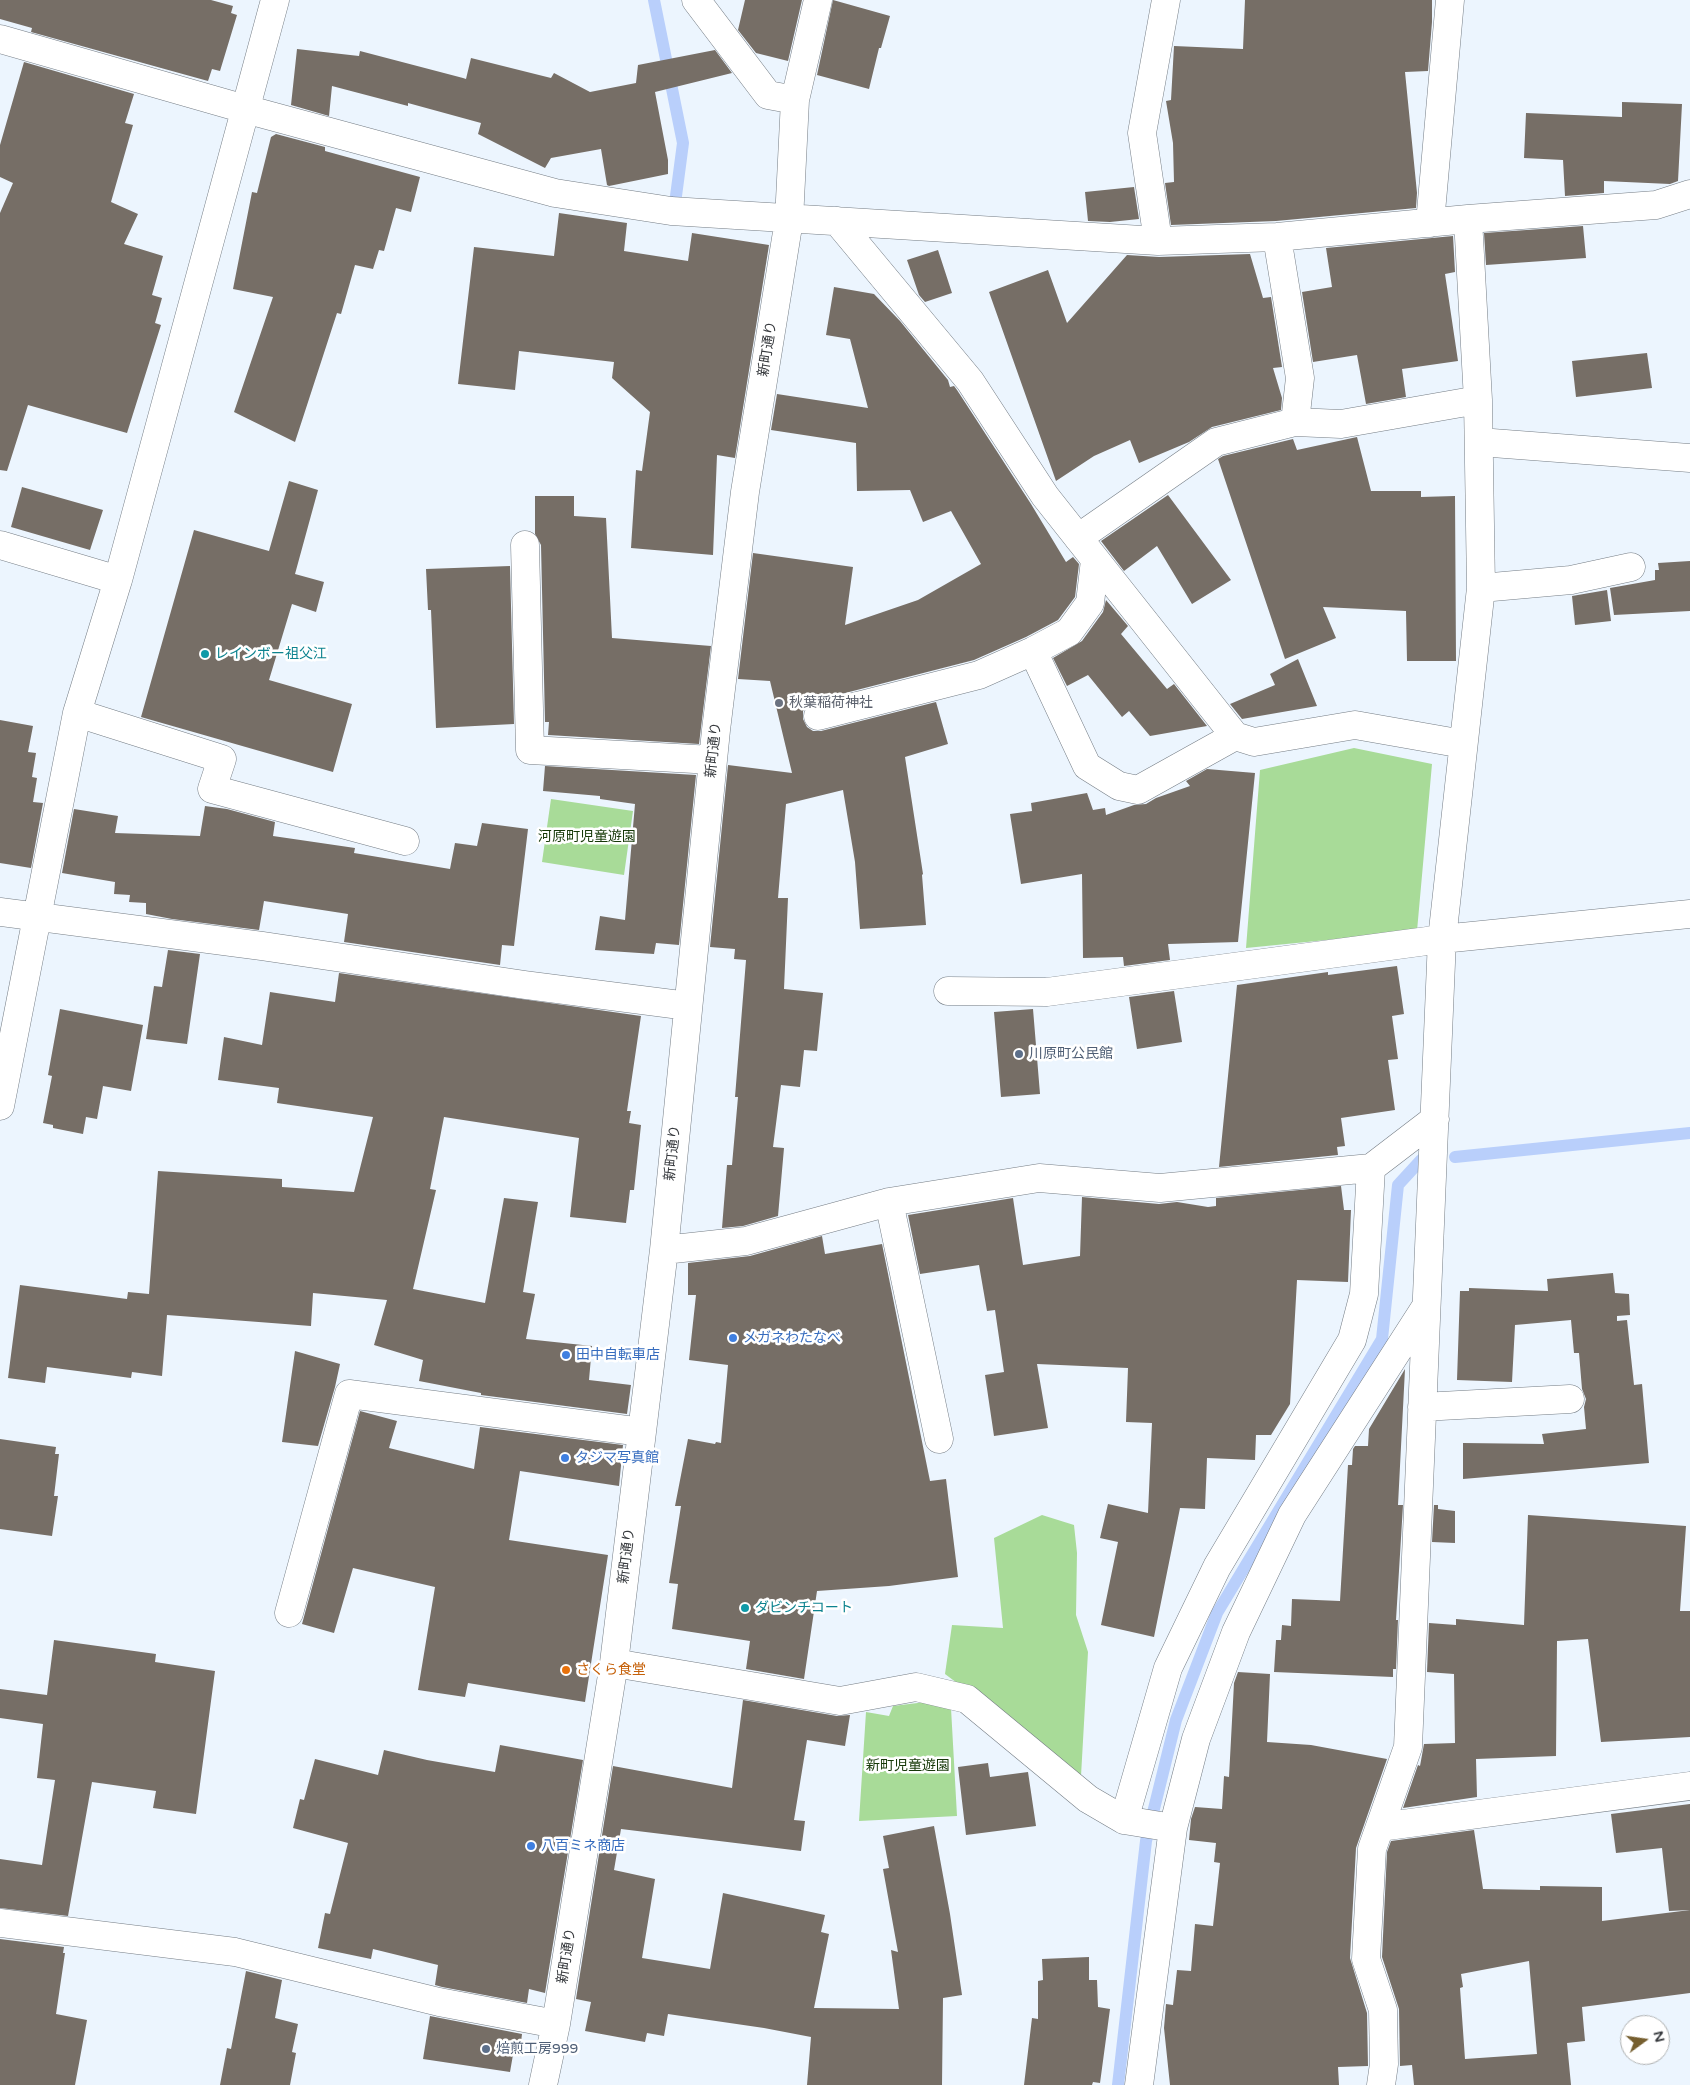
<!DOCTYPE html>
<html>
<head>
<meta charset="utf-8">
<style>
	body { margin:0 }
	#map { position:relative; width:1690px; height:2085px; overflow:hidden; background:#ecf5fe; font-family:"Varela Round",sans-serif }
	canvas { display:block }
	.north { position:absolute; left:1620px; top:2015px; width:50px; height:50px; box-sizing:border-box; background:#fff; border:1px solid #afb1b2; border-radius:50%; rotate:76deg; font-size:14px; font-weight:700; line-height:20px; text-align:center; color:#383b3f }
	.north::after { content:''; display:block; margin:auto; width:18px; height:22px; background:#765f2f; clip-path:polygon(50% 0,100% 100%,50% 72%,0 100%) }
</style>
</head>
<body>
<div id="map">
<canvas width="1690" height="2085"></canvas>
<div class="north">N</div>
</div>
<script>
const c = document.querySelector('canvas').getContext('2d');
c.lineJoin = 'round';
function fill(path, color) { c.fillStyle = color; c.fill(path, 'evenodd'); }
function trace(path, color, width, dash) { c.strokeStyle = color; c.lineWidth = width; c.lineCap = dash ? 'butt' : 'round'; c.setLineDash(dash || []); c.stroke(path); }
function write(font, color, halo, rows, align = 'center') {
  c.font = font + ' "Varela Round","Noto Sans JP",sans-serif'; c.lineWidth = 5; c.setLineDash([]); c.textBaseline = 'middle'; c.strokeStyle = halo; c.fillStyle = color; for (const [text, x, y, turn = 0] of rows) {
    c.save(); c.translate(x, y); c.rotate((+turn || 0) * Math.PI / 180); c.textAlign = isNaN(turn) ? turn : align; if (halo) c.strokeText(text, 0, 0); c.fillText(text, 0, 0); c.restore();
  }
}
const green = new Path2D(`
	M1354,748L1432,764L1417,931L1246,948L1260,770Z
	M551,799L633,811L624,875L542,862Z
	M1042,1515L1074,1525L1077,1553L1076,1615L1088,1652L1081,1776L945,1674L952,1625L1003,1628L994,1538Z
	M934,1701L951,1708L957,1816L859,1821L866,1712L889,1716L893,1706Z`);
const stream = new Path2D(`
	M654,0L683,143L676,196
	M1455,1157L1690,1133
	M1118,2085L1146,1841L1176,1720L1217,1613L1382,1339L1398,1185L1421,1160`);
const building = new Path2D(`
	M0,0H211L233,6L231,13L237,15L220,71L212,69L208,81L31,32L32,28L0,19Z
	M745,0H802L788,61L756,53L738,30Z
	M833,0L890,16L881,48H879L869,89L817,75Z
	M1245,0H1432V22L1428,71L1405,72L1417,193L1416,208L1276,221L1171,225L1165,183L1174,182L1173,143L1166,101L1171,100L1174,46L1243,49Z
	M297,49L359,56L360,51L463,78L466,79L471,58L551,78L554,73L590,92L636,83L638,65L715,50L732,73L655,92L668,160V174L609,186L607,185L601,149L551,158L545,168L478,134L481,123L408,103V106L332,86L329,116L291,105Z
	M24,62L134,94L125,123L133,125L111,202L138,214L124,244L163,256L152,295L162,298L155,323L161,325L127,433L28,405L7,471L0,470V213L13,183L0,177V145Z
	M1622,102L1682,104L1678,181L1670,184L1604,181V193L1565,196L1563,160L1524,158L1526,113L1622,117Z
	M276,134L325,147V151L420,177L411,212L396,208L384,251L379,250L373,269L355,265L341,314L337,313L295,442L234,412L273,297L233,289L252,192L257,193L271,137Z
	M1134,187L1139,219L1110,222L1088,221L1085,192Z
	M559,213L627,223L624,251L688,261L692,233L769,245L735,458L717,455L713,555L631,548L636,470L642,471L650,412L612,378L614,362L519,351L515,390L458,384L474,247L554,256Z
	M1583,226L1586,258L1486,265L1484,233Z
	M1453,236L1455,272L1445,274L1458,361L1402,369L1406,397L1366,404L1357,355L1313,362L1302,292L1332,287L1326,248Z
	M938,250L952,293L925,302L919,295L907,260Z
	M1250,254L1263,298L1271,297L1282,367L1273,368L1282,398L1281,410L1212,427L1189,442L1139,463L1130,440L1094,456L1056,481L989,292L1048,270L1067,323L1127,255L1159,257Z
	M834,287L874,294L900,321L948,380L950,387L954,386L957,390L1031,504L1066,562L1073,557L1079,564L1075,597L1058,620L1026,637L974,660L814,701L807,705L803,711V719L807,727L813,731H821L936,702L948,744L905,757L923,874L922,875L926,925L860,929L855,862L843,790L786,804L778,898H788L784,989L823,993L817,1051L804,1050L800,1087L781,1085L773,1147L784,1148L778,1216L743,1226L722,1228L727,1165H732L738,1097H735L746,960L734,959L735,949L710,947L728,765L792,773L770,681L738,679L753,553L853,567L845,625L918,600L981,564L951,511L923,522L910,490L857,491L856,443L771,430L777,394L868,408L850,339L826,335Z
	M1647,353L1652,388L1576,397L1572,361Z
	M1357,437L1371,491H1421V497L1455,496L1456,661H1407L1406,611L1323,607L1336,638L1285,659L1218,459L1223,456L1293,439L1297,450Z
	M289,481L318,490L295,574L324,582L316,612L292,604L269,680L352,704L333,772L141,717L194,530L269,551Z
	M22,487L103,510L90,550L11,527Z
	M1168,495L1231,580L1192,604L1157,546L1124,571L1101,541Z
	M535,496H574V516L606,518L612,638L711,646L699,744L548,735L549,722H545L541,545L535,534Z
	M1690,561V611L1614,615L1610,588L1655,580V570H1659L1658,563Z
	M510,566L514,724L436,728L431,610H428L426,569Z
	M1607,590L1611,621L1575,625L1572,596Z
	M1106,600L1128,626L1121,634L1167,689L1174,684L1207,726L1150,736L1129,711L1122,717L1088,675L1067,686L1053,658L1082,641L1103,612Z
	M1298,659L1317,706L1242,719L1230,704L1275,685L1270,674Z
	M0,720L33,726L28,752L36,753L32,777L37,778L33,802L43,803L31,868L0,863Z
	M545,766L696,775L679,945L656,943L654,954L595,950L600,916L625,920L635,804L600,799V796L543,791Z
	M1207,769L1255,773L1238,942L1168,944L1170,960L1124,966L1123,957L1083,958L1082,874L1021,884L1010,814L1032,811L1031,803L1087,793L1093,810L1105,808L1106,815L1134,805L1146,804L1156,798L1190,786L1186,781Z
	M205,806L227,809L275,822L273,836L355,848L354,853L450,869L455,843L477,846L482,823L528,829L514,946L502,945L500,965L344,942L348,914L264,901L259,930L172,919L146,914V903L129,902L130,895L114,894L115,882L62,873L74,809L118,816L115,833L200,836Z
	M168,950L200,954L187,1044L146,1039L154,986L162,987Z
	M1397,966L1404,1014L1392,1016L1398,1059L1388,1060L1395,1110L1341,1118L1345,1146L1337,1147L1338,1155L1219,1167L1237,985L1328,972V975Z
	M339,973L641,1016L627,1111H631L629,1123L641,1125L634,1190H630L626,1223L570,1217L579,1138L444,1117L430,1189L436,1190L413,1289L485,1303L504,1198L538,1202L523,1292L535,1294L526,1339L592,1346L589,1380L631,1385L627,1414L481,1395V1393L419,1381L423,1360L374,1345L387,1300L313,1293L311,1326L167,1315L162,1376L132,1372L131,1378L47,1367L45,1383L8,1378L20,1285L127,1299L128,1292L149,1294L158,1171L282,1179V1187L354,1192L373,1117L277,1103L279,1088L218,1080L224,1037L262,1045L270,992L335,1002Z
	M1174,991L1182,1042L1137,1049L1129,997Z
	M60,1009L143,1025L131,1091L103,1086L97,1119L86,1117L83,1134L53,1128V1125L43,1123L52,1076L48,1075Z
	M1033,1009L1040,1094L1001,1097L994,1012Z
	M1341,1186L1344,1210H1351L1348,1282L1297,1280L1290,1404L1271,1435H1256L1255,1460L1207,1458L1205,1509L1180,1508L1154,1637L1101,1625L1118,1542L1100,1538L1108,1504L1148,1513L1152,1423L1126,1422L1128,1368L1037,1364L1048,1428L994,1436L985,1375L1004,1372L995,1310L987,1311L979,1265L920,1274L908,1215L1013,1198L1023,1265L1080,1256L1082,1197L1159,1204L1177,1202L1208,1207L1216,1206V1198Z
	M822,1236L825,1254L882,1244L930,1481L946,1479L958,1577L889,1586L817,1591L804,1679L746,1669L750,1641L672,1629L678,1584L669,1583L681,1506H675L688,1439L715,1444L716,1442L721,1443L728,1365L689,1360L696,1295H688V1263L750,1256Z
	M1613,1273L1615,1293L1629,1294L1630,1315L1617,1316V1321L1627,1320L1634,1385L1642,1384L1649,1463L1463,1479V1443L1544,1444L1542,1434L1586,1429L1584,1407L1586,1399L1582,1389L1579,1353H1574L1571,1320L1515,1325L1512,1382L1457,1380L1460,1291H1469V1288L1548,1291L1547,1279Z
	M295,1351L340,1364L335,1387L318,1446L282,1442Z
	M1405,1369L1398,1505H1403L1396,1620H1398L1396,1669H1393V1677L1274,1672L1276,1640H1281L1282,1625L1291,1626L1292,1599L1340,1601L1348,1465H1352L1353,1449L1355,1446H1368L1369,1429Z
	M360,1411L397,1421L389,1448L474,1469L480,1427L623,1445L619,1486L520,1471L509,1540L608,1555L585,1702L468,1683L465,1697L418,1690L435,1587L353,1568L334,1633L302,1624Z
	M0,1439L56,1447L55,1454H59L54,1496H58L52,1536L0,1529Z
	M1434,1505H1438V1509L1455,1511V1543L1432,1542Z
	M1528,1515L1686,1526L1680,1611H1690V1737L1601,1742L1588,1639L1557,1641L1556,1756L1476,1759L1477,1797L1403,1808L1418,1765L1420,1766L1424,1744L1455,1743L1454,1674L1427,1672L1429,1623L1456,1625V1619L1524,1625Z
	M54,1640L156,1654L155,1662L215,1671L196,1814L153,1808L156,1791L92,1782L68,1916L0,1908V1859L42,1865L55,1780L37,1778L43,1724L0,1718V1689L47,1695Z
	M1238,1672L1270,1674L1267,1742L1311,1745L1387,1759L1356,1848L1350,1958L1367,2013L1368,2066L1338,2067L1339,2085H1170L1164,2028L1166,2004L1173,2005L1177,1970L1191,1971L1195,1924L1213,1926L1220,1863L1214,1862L1216,1843L1189,1840L1191,1819L1195,1807L1222,1809L1224,1776L1229,1777L1234,1683Z
	M743,1700L837,1716L850,1715L845,1746L807,1740L794,1820L805,1821L801,1851L621,1829L614,1870L655,1879L642,1958L710,1969L723,1893L825,1915L821,1932L829,1934L814,2008L899,2009L891,1950L898,1952L883,1869L889,1868L883,1836L934,1826L950,1914L962,1995L943,1998L942,2085H807L811,2037L764,2028L668,2014L664,2036L647,2033L645,2042L585,2031L591,2002L576,1999L613,1766L732,1788Z
	M500,1745L583,1760L545,1993L529,1989L527,2003L442,1987L435,1985L438,1965L373,1949L371,1959L318,1948L325,1913L330,1914L348,1843L293,1828L300,1799L304,1800L315,1759L378,1775L384,1750L427,1760L495,1772Z
	M988,1763L990,1777L1028,1772L1036,1826L966,1835L958,1767Z
	M1690,1804V1910L1669,1911L1662,1848L1616,1853L1611,1814Z
	M1474,1830L1483,1889L1540,1890V1886L1602,1887V1921L1690,1910V1993L1582,2007L1585,2041L1567,2043L1571,2085H1414L1412,2065L1400,2066L1399,2009L1382,1957L1387,1852L1391,1841ZM1529,1961L1537,2054L1465,2059L1460,1988L1463,1987L1461,1974Z
	M0,1939L64,1947L63,1953H65L56,2014L87,2020L75,2085H0Z
	M1089,1957V1980H1097L1098,2007L1110,2009L1100,2083L1093,2082L1092,2085H1024L1032,2018L1038,2019V1981L1043,1980L1042,1959Z
	M246,1971L282,1980L275,2018L298,2024L292,2052L296,2053L290,2085H220L227,2048L231,2049Z
	M430,2016L522,2034L520,2050L514,2049L510,2072L423,2059Z`);
const minor = new Path2D(`
	M696,0L768,95L795,100
	M0,39L245,109L555,193L671,211L1158,241L1277,237L1468,219L1656,205L1690,194
	M837,221L970,381L1045,496L1235,736L1254,742L1355,725L1463,744
	M1430,223L1450,0
	M1277,237L1300,378L1295,422
	M1158,241L1142,133L1166,0
	M1479,442L1690,458
	M1078,538L1216,442L1295,422L1341,424L1478,400
	M0,545L118,580
	M525,545L530,750L713,760
	M1481,588L1571,580L1631,567
	M1033,651L1087,766L1119,786L1138,790L1235,736
	M77,713L222,759L212,789L405,841
	M818,716L979,675L1033,651L1069,632L1090,603L1095,560
	M0,912L262,946L525,985L688,1006
	M948,991L1047,992L1442,939L1690,914
	M0,1106L77,713L118,580L275,0
	M889,1202L939,1439
	M664,1250L746,1241L889,1202L1039,1178L1160,1188L1371,1168L1435,1119
	M1422,1407L1570,1399
	M289,1613L349,1394L642,1432
	M614,1663L840,1701L916,1687L967,1699L1088,1799L1124,1820L1173,1828
	M1124,1820L1168,1668L1217,1567L1352,1340L1364,1294L1371,1168
	M1380,1827L1690,1786
	M0,1923L235,1952L439,2002L556,2024
	M543,2085L556,2024L614,1663L664,1250L716,730L745,492L789,220L795,100L818,0
	M1139,2085L1173,1828L1196,1739L1236,1632L1292,1515L1425,1308
	M1381,2085L1384,2064L1383,2010L1366,1959L1372,1849L1408,1747L1442,939L1481,588L1478,400L1468,219`);
const markers = [
	[205,654,5,"#0f9aa8"],
	[779,703,5,"#6b7280"],
	[1019,1054,5,"#5c6f8a"],
	[733,1338,5,"#3f7fe0"],
	[566,1355,5,"#3f7fe0"],
	[565,1458,5,"#3f7fe0"],
	[745,1608,5,"#0f9aa8"],
	[566,1670,5,"#e8710a"],
	[531,1846,5,"#3f7fe0"],
	[486,2049,5,"#5c6f8a"]
];
const streetNames = [
	["新町通り",768,349,-81],
	["新町通り",714,750,-84],
	["新町通り",673,1153,-84],
	["新町通り",627,1556,-83],
	["新町通り",567,1956,-81]
];
const cultureNames = [
	["レインボー祖父江",215,654],
	["ダビンチコート",755,1608]
];
const worshipNames = [
	["秋葉稲荷神社",789,703]
];
const parkNames = [
	["河原町児童遊園",587,837],
	["新町児童遊園",908,1766]
];
const serviceNames = [
	["川原町公民館",1029,1054],
	["焙煎工房999",496,2049]
];
const shopNames = [
	["メガネわたなべ",743,1338],
	["田中自転車店",576,1355],
	["タジマ写真館",575,1458],
	["八百ミネ商店",541,1846]
];
const foodNames = [
	["さくら食堂",576,1670]
];
fill(green, '#a8db98');
trace(stream, '#b9cffb', 12);
fill(building, '#766e66');
trace(minor, '#757d85', 29);
trace(minor, '#fff', 28);
for (const [x, y, r, color] of markers) { const dot = new Path2D(); dot.arc(x, y, r, 0, 2 * Math.PI); c.fillStyle = color; c.fill(dot); trace(dot, '#fff', 2); }
write('14px', '#383b3f', '#fff', streetNames);
write('14px', '#0d838f', '#fff', cultureNames, 'left');
write('14px', '#5b616d', '#fff', worshipNames, 'left');
write('14px', '#163808', '#fff', parkNames);
write('14px', '#4e5e75', '#fff', serviceNames, 'left');
write('14px', '#366cbe', '#fff', shopNames, 'left');
write('14px', '#c56008', '#fff', foodNames, 'left');
</script>
</body>
</html>
